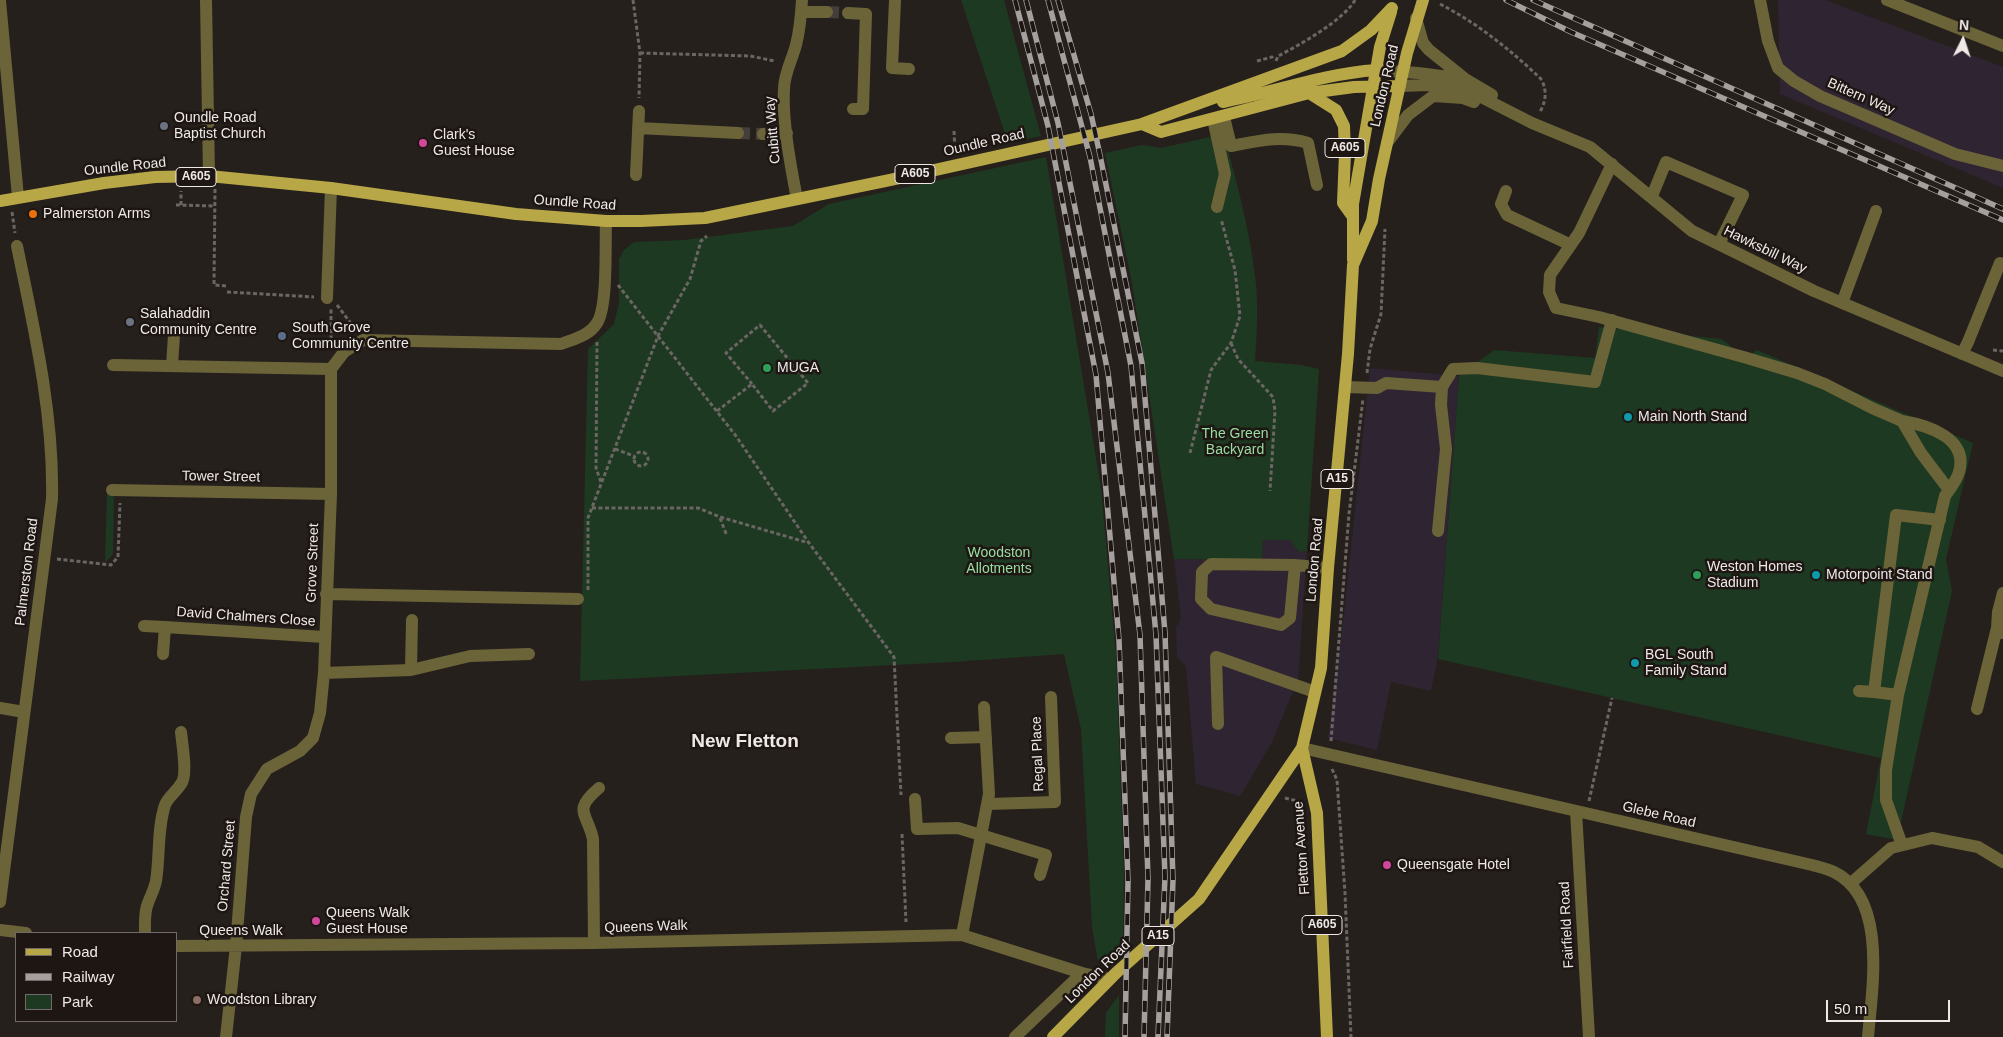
<!DOCTYPE html>
<html>
<head>
<meta charset="utf-8">
<style>
	body { margin:0 }
	#map { position:relative; width:2003px; height:1037px; overflow:hidden; background:#26201d; font-family:Arial,sans-serif }
	canvas { display:block }
	.legend { position:absolute; left:15px; top:932px; width:162px; height:90px; box-sizing:border-box; background:#1d1613; border:1px solid #716a68; margin:0; padding:6px 9px; list-style:none; font-size:15px; color:#eee9e7 }
	.legend li { display:flex; align-items:center; gap:10px; height:25px }
	.legend b { width:25px; border:1px solid #716a68 }
	.north { position:absolute; left:1938px; top:15px; width:50px; height:50px; -webkit-text-stroke:4px #1d1613; paint-order:stroke; rotate:4deg; font-size:14px; font-weight:700; line-height:20px; text-align:center; color:#eee9e7 }
	.north::after { content:''; display:block; margin:auto; width:18px; height:22px; background:#eee9e7; clip-path:polygon(50% 0,100% 100%,50% 72%,0 100%) }
	.scale { position:absolute; left:1826px; top:1000px; width:124px; height:22px; box-sizing:border-box; border:2px solid #eee9e7; border-top:0; padding-left:6px; font-size:15px; line-height:18px; white-space:nowrap; color:#eee9e7; -webkit-text-stroke:4px #1d1613; paint-order:stroke }
</style>
</head>
<body>
<div id="map">
<canvas width="2003" height="1037"></canvas>
<ul class="legend">
<li><b style="height:6px;background:#b8a746"></b>Road</li>
<li><b style="height:6px;background:#a5a09d"></b>Railway</li>
<li><b style="height:14px;background:#1d3921"></b>Park</li>
</ul>
<div class="north">N</div>
<div class="scale">50 m</div>
</div>
<script>
const c = document.querySelector('canvas').getContext('2d');
c.lineJoin = 'round';
function fill(path, color) { c.fillStyle = color; c.fill(path, 'evenodd'); }
function trace(path, color, width, dash) { c.strokeStyle = color; c.lineWidth = width; c.lineCap = dash ? 'butt' : 'round'; c.setLineDash(dash || []); c.stroke(path); }
function write(font, color, halo, rows, align = 'center') {
  c.font = font + ' Arial,sans-serif'; c.lineWidth = 5; c.setLineDash([]); c.textBaseline = 'middle'; c.strokeStyle = halo; c.fillStyle = color; for (const [text, x, y, turn = 0] of rows) {
    c.save(); c.translate(x, y); c.rotate((+turn || 0) * Math.PI / 180); c.textAlign = isNaN(turn) ? turn : align; if (halo) c.strokeText(text, 0, 0); c.fillText(text, 0, 0); c.restore();
  }
}
const commercial = new Path2D(`
	M1778,0H1825L2003,67V188L1780,94Z
	M1370,368L1459,376L1438,656L1431,691L1391,682L1377,750L1328,738L1344,615Z
	M1263,540H1290L1299,552L1307,551L1298,680L1271,744L1240,796L1196,784L1186,666L1177,658L1176,627L1181,619L1174,559L1262,560Z`);
const green = new Path2D(`
	M961,0H1004L1041,136L1008,143Z
	M1222,127C1234,174 1248,221 1254,269C1259,300 1257,330 1255,361L1302,365L1319,369L1307,551L1299,552L1290,540H1263L1262,560L1174,559L1132,283L1105,153L1142,145L1161,148L1210,137L1211,130Z
	M1046,157L1101,488L1116,654L1124,877L1123,947L1106,961H1098L1092,927L1081,729L1064,654L953,662L580,681L588,349L614,324L619,303V259L624,250L634,242L684,240L793,226L829,204Z
	M1599,327L1722,339L1746,358L1757,350L1973,443L1946,559L1952,591L1897,840L1866,834L1881,758L1438,659L1459,376L1494,350L1595,358Z
	M107,492H114L113,554L105,563Z
	M1119,995V1037H1105L1106,1013Z`);
const minorTunnel = new Path2D(`
	M827,12L848,13
	M738,133L763,134`);
const path = new Path2D(`
	M633,0L640,53L639,98
	M1440,4C1477,23 1512,51 1542,80C1547,93 1546,100 1540,112
	M640,53L750,56L775,61
	M1257,61L1272,57L1273,61
	M1276,61L1278,56C1298,46 1344,20 1355,0
	M954,131L955,151
	M215,189L214,285L227,286
	M176,205L215,206
	M181,205V191
	M12,212L15,233
	M618,285L736,436L809,543L894,657L901,795
	M227,292L314,297
	M337,305L356,330
	M597,342L596,468L601,482
	M1231,343L1238,359L1273,397L1275,411L1270,491
	M331,346V309
	M1993,350L2003,351
	M1367,373L1370,349L1381,314L1385,229
	M717,411L752,384L773,411L808,383L760,325L726,353L752,384
	M615,449L634,456
	M634 459a7 7 0 1 1 14 0a7 7 0 1 1-14 0Z
	M1190,453L1211,370L1231,343L1240,316L1235,270L1221,219
	M592,508H698L720,517L809,543
	M720,518L727,536
	M57,559L111,565L118,557L120,503
	M588,590V518L658,336L690,279L701,241L707,236
	M1331,741L1349,514L1363,399
	M1332,769L1337,780L1345,893L1351,1037
	M1285,798L1301,802
	M1589,801L1612,698
	M902,834L906,922`);
const minor = new Path2D(`
	M206,0L209,176
	M895,0L892,68L909,69
	M1760,0L1768,41L1778,68L1794,81L1820,96L1955,154L2003,166
	M1887,0L2003,46
	M0,1L18,197
	M801,12H827
	M848,13L866,14L863,109H853
	M1416,18L1423,43L1429,50L1464,78
	M1376,70L1418,73L1465,79L1492,95
	M1400,86L1428,85L1456,87L1481,97L1532,123L1590,147L1692,231L1814,291L2003,371
	M1224,117L1231,146C1258,141 1281,135 1308,143L1317,185
	M1213,119L1225,174L1217,207
	M638,128L738,133
	M763,134L787,133
	M1387,143L1408,115L1433,96L1463,98L1474,102
	M1612,164L1579,233L1550,275L1549,292L1556,308L1599,317L1747,358L1797,373L1825,384L1872,408L1902,421L1921,453L1949,490
	M636,175L639,111
	M1506,191L1501,204L1507,215L1571,245
	M1652,196L1666,162L1743,195L1719,244
	M797,199C791,168 782,121 784,89C784,74 792,60 796,45C800,30 801,16 802,0
	M327,298L331,188
	M1842,303L1876,211
	M1962,354L1968,342L2000,263
	M113,365L331,369
	M172,366L174,335
	M1345,387L1377,388L1386,383L1442,387L1453,369L1477,368L1595,382L1612,320
	M1902,421C1927,425 1969,438 1959,472C1957,480 1950,489 1945,496L1898,695L1886,770V800L1902,845
	M112,490L331,494
	M1438,531L1446,449L1441,405L1442,387
	M1295,565L1290,618L1281,625L1211,609L1201,599L1202,572L1211,564L1295,565L1328,568
	M326,594L578,599
	M144,626L165,627
	M2001,633L1997,628L1998,612L2003,593
	M163,654L165,627L324,637
	M411,670L412,620
	M324,673L411,670L470,656L529,654
	M1859,691L1874,692
	M1898,695L1874,692L1896,515L1940,520
	M0,708L24,712
	M1977,709L1997,628
	M1218,724L1216,657L1315,692
	M951,738L986,737
	M1302,748L1812,865C1819,867 1827,869 1834,872C1888,898 1872,989 1868,1037
	M915,799L917,829L958,828L1046,855L1040,875
	M988,804L1055,802L1051,697
	M1576,811L1589,1037
	M1850,884L1891,848L1932,838L1978,847L2003,862
	M0,902L52,499C54,415 34,328 17,246
	M0,930L26,933
	M145,933C145,923 144,912 148,903C151,895 154,890 156,881C160,857 157,829 165,805C168,797 176,792 181,784C188,776 182,743 181,732
	M962,935L989,794L984,707
	M594,943L593,839C587,812 572,811 599,788
	M176,946L594,943L962,935L1082,973L1110,979
	M226,1037L236,946L246,817L251,794L267,769L300,751L313,738L320,713L324,673L331,494V369L344,352L363,340L561,344C574,339 589,336 597,323C608,307 605,243 606,221
	M1015,1037L1082,973`);
const major = new Path2D(`
	M1309,93L1336,110L1344,126L1345,153L1343,203L1353,217
	M1223,102C1274,92 1323,74 1376,70
	M1142,124L1161,132L1309,93L1354,87L1400,86
	M0,201L104,183L155,177L209,176L331,188L516,214L606,221H641L705,218L890,180L1142,124L1342,51L1371,30L1392,8
	M1353,260V204L1380,47L1391,12
	M1302,748L1317,813L1327,1037
	M1053,1037L1116,973L1199,899L1302,748L1321,668L1328,568L1348,354L1353,265L1372,221L1379,179L1407,53L1423,0`);
const rail = new Path2D(`
	M1015,0L1048,126L1096,375L1119,640L1128,881L1125,1037
	M1026,0L1058,123L1108,373L1140,635L1148,879L1144,1037
	M1048,0L1090,157L1131,366L1156,635L1165,877L1158,1037
	M1058,0L1091,114L1100,155L1142,363L1165,633L1173,880L1167,1037
	M1506,0L1571,32L2003,220
	M1533,0L2003,209`);
const markers = [
	[164,126,5,"#6b7280"],
	[423,143,5,"#d1479c"],
	[33,214,5,"#e8710a"],
	[130,322,5,"#6b7280"],
	[282,336,5,"#5c6f8a"],
	[767,368,5,"#2e9e5b"],
	[1628,417,5,"#0f9aa8"],
	[1697,575,5,"#2e9e5b"],
	[1816,575,5,"#0f9aa8"],
	[1635,663,5,"#0f9aa8"],
	[1387,865,5,"#d1479c"],
	[316,921,5,"#d1479c"],
	[197,1000,5,"#8d6e63"]
];
const shields = [
	[1345,148,40],
	[915,174,40],
	[196,177,40],
	[1337,479,32],
	[1322,925,40],
	[1158,936,32]
];
const shieldNames = [
	["A605",1345,148],
	["A605",915,174],
	["A605",196,177],
	["A15",1337,479],
	["A605",1322,925],
	["A15",1158,936]
];
const streetNames = [
	["London Road",1385,86,-77],
	["Bittern Way",1861,97,24],
	["Cubitt Way",773,130,-95],
	["Oundle Road",984,143,-13],
	["Oundle Road",125,167,-6],
	["Oundle Road",575,203,4],
	["Hawksbill Way",1765,250,26],
	["Tower Street",221,477,1],
	["London Road",1315,560,-85],
	["Grove Street",313,563,-88],
	["Palmerston Road",27,572,-83],
	["David Chalmers Close",246,617,4],
	["Regal Place",1038,754,-92],
	["Glebe Road",1659,815,13],
	["Fletton Avenue",1302,848,-94],
	["Orchard Street",227,866,-85],
	["Fairfield Road",1567,925,-93],
	["Queens Walk",646,927,-2],
	["Queens Walk",241,931],
	["London Road",1098,972,-44]
];
const poiNames = [
	["Oundle Road",174,118],
	["Baptist Church",174,134],
	["Clark's",433,135],
	["Guest House",433,151],
	["Palmerston Arms",43,214],
	["Salahaddin",140,314],
	["Community Centre",140,330],
	["South Grove",292,328],
	["Community Centre",292,344],
	["MUGA",777,368],
	["Main North Stand",1638,417],
	["Weston Homes",1707,567],
	["Stadium",1707,583],
	["Motorpoint Stand",1826,575],
	["BGL South",1645,655],
	["Family Stand",1645,671],
	["Queensgate Hotel",1397,865],
	["Queens Walk",326,913],
	["Guest House",326,929],
	["Woodston Library",207,1000]
];
const parkNames = [
	["The Green",1235,434],
	["Backyard",1235,450],
	["Woodston",999,553],
	["Allotments",999,569]
];
const districtNames = [
	["New Fletton",745,742]
];
fill(commercial, '#2f2431');
fill(green, '#1d3921');
trace(minorTunnel, '#443e3b', 12, [12, 6]);
trace(path, '#6b6563', 3, [4, 2.5]);
trace(minor, '#6c6439', 12);
trace(major, '#b8a746', 12);
trace(rail, '#a5a09d', 5.5);
trace(rail, '#1d1613', 4, [11]);
for (const [x, y, r, color] of markers) { const dot = new Path2D(); dot.arc(x, y, r, 0, 2 * Math.PI); c.fillStyle = color; c.fill(dot); trace(dot, '#1d1613', 2); }
for (const [x, y, w] of shields) { const box = new Path2D(); box.roundRect(x - w / 2, y - 9.5, w, 19, 4); c.fillStyle = '#1d1613'; c.fill(box); trace(box, '#eee9e7', 1); }
write('bold 12px', '#eee9e7', null, shieldNames);
write('14px', '#eee9e7', '#1d1613', streetNames);
write('14px', '#eee9e7', '#1d1613', poiNames, 'left');
write('14px', '#99dea1', '#1d1613', parkNames);
write('bold 19px', '#eee9e7', '#1d1613', districtNames);
</script>
</body>
</html>
